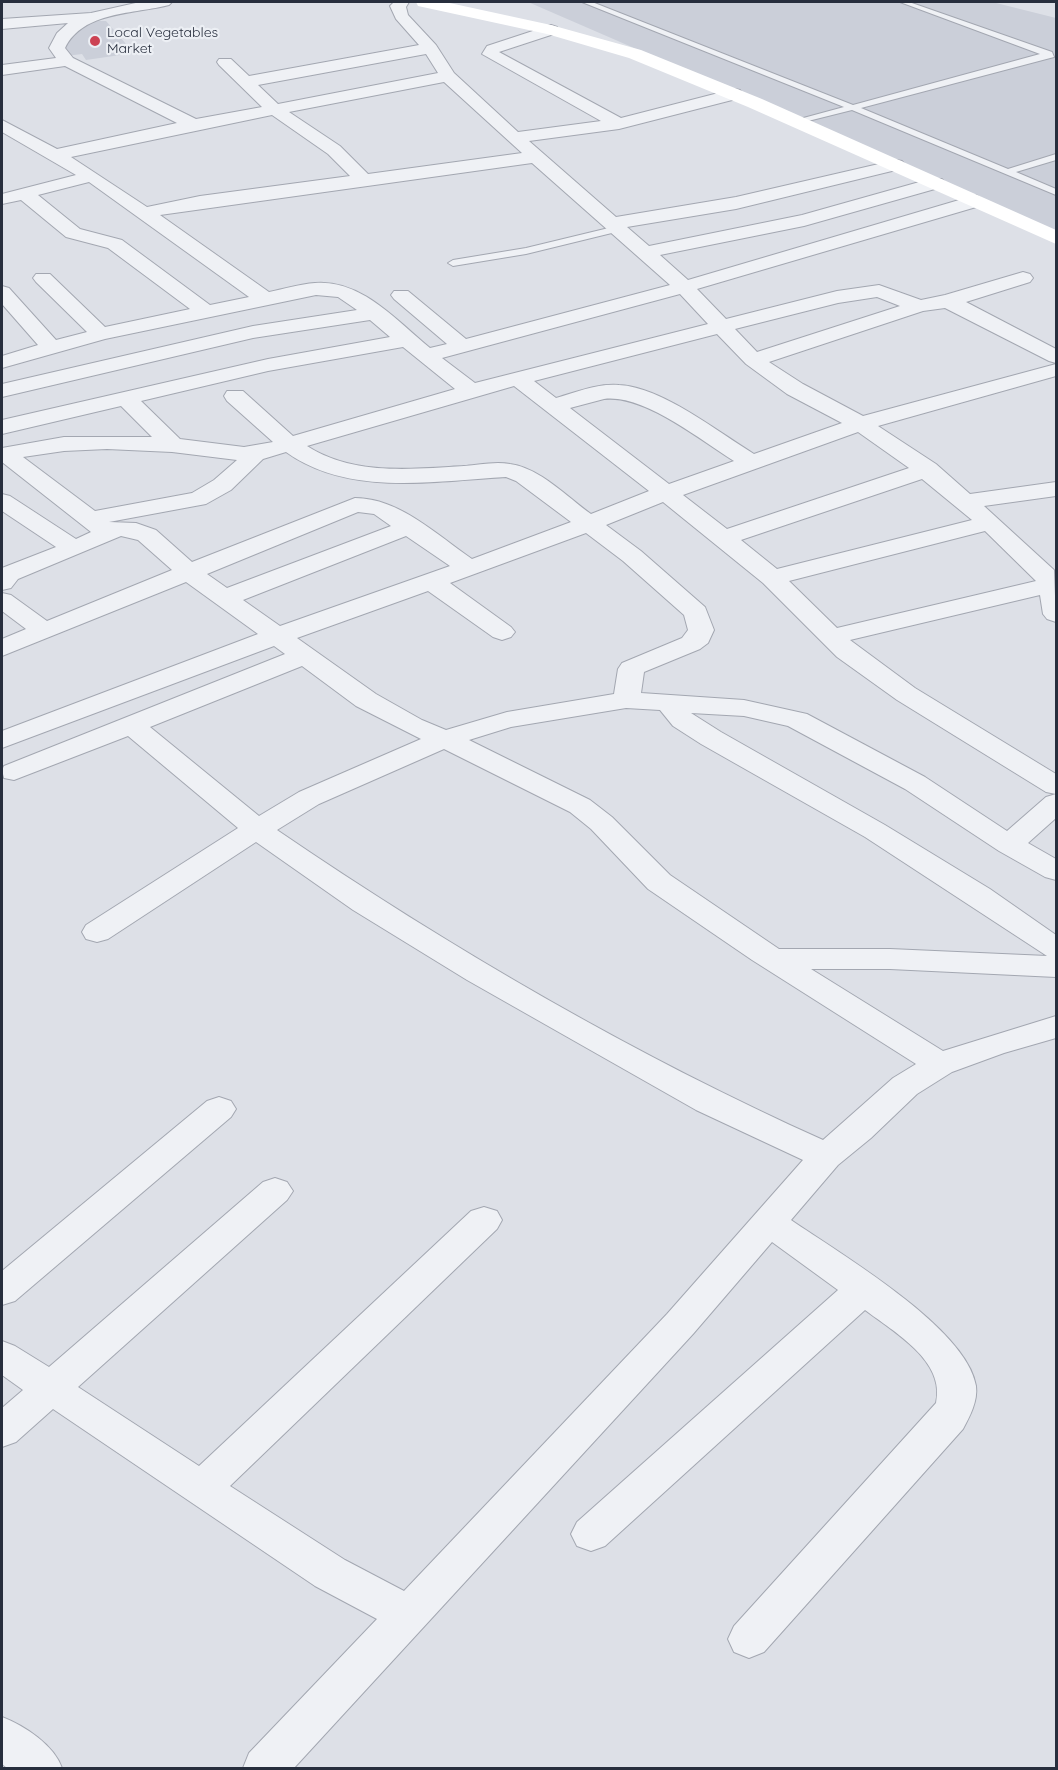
<!DOCTYPE html>
<html>
<head>
<meta charset="utf-8">
<style>
	body { margin:0 }
	#map { position:relative; width:1058px; height:1770px; overflow:hidden; background:#dde0e7; font-family:Quicksand,sans-serif }
	canvas { display:block }
	.frame { position:absolute; inset:0; border:3px solid #272e3d; pointer-events:none }
</style>
</head>
<body>
<div id="map">
<canvas width="1058" height="1770"></canvas>
<div class="frame"></div>
</div>
<script>
const c = document.querySelector('canvas').getContext('2d');
c.lineJoin = 'round';
function fill(path, color) { c.fillStyle = color; c.fill(path, 'evenodd'); }
function trace(path, color, width, dash) { c.strokeStyle = color; c.lineWidth = width; c.lineCap = dash ? 'butt' : 'round'; c.setLineDash(dash || []); c.stroke(path); }
function write(font, color, halo, rows, align = 'center') {
  c.font = font + ' Quicksand,sans-serif'; c.lineWidth = 4.5; c.setLineDash([]); c.textBaseline = 'middle'; c.strokeStyle = halo; c.fillStyle = color; for (const [text, x, y, turn = 0] of rows) {
    c.save(); c.translate(x, y); c.rotate((+turn || 0) * Math.PI / 180); c.textAlign = isNaN(turn) ? turn : align; if (halo) c.strokeText(text, 0, 0); c.fillText(text, 0, 0); c.restore();
  }
}
const built = new Path2D(`
	M528,2H992L1056,18V231Z
	M99,21H106L134,53L86,60L82,54L66,56L63,43L90,22Z`);
const lane = new Path2D(`
	M582,2H592L853,105L1040,54L900,2H909L1052,52L1054,57L861,108L1008,169L1056,154V160L1016,172L1056,189V195L852,110L796,124V120L844,107Z
	M617,226L620,227V231L526,254L453,266L448,263L453,260L526,248Z`);
const street = new Path2D(`
	M140,2H172L169,5C135,14 83,11 65,48L73,58L196,119L262,107L219,65L217,62L219,59H231L249,76L419,45L396,19L390,6L394,2H409L406,7L408,15L436,45L454,73L518,132L601,121L482,54L487,46L551,25L557,27L559,30L557,33L499,52L621,118L734,89L740,90L742,94L740,98L619,129L529,141L616,217L736,197L896,160L902,161L905,165L902,169L896,170L736,209L627,227L649,246L802,215L930,179H942L945,183L942,187L804,226L660,255L688,280L976,195L985,201L983,205L697,289L726,319L837,291L879,285L921,300L945,295L1023,272L1030,274L1033,278L1030,282L966,302L1056,349V363L1049,361L945,308L923,311L769,362L803,384L863,416L1056,364V376L878,426L936,464L970,494L1056,482V496L984,506L1054,570L1056,622L1047,619L1043,614L1040,595L850,640L915,688L1056,774V818L1028,843L1056,859V880L1045,877L999,851L905,789L788,726L744,716L691,713L721,732L885,825L990,889L1056,935V977L890,969H811L943,1051L1056,1016V1038L1004,1053L952,1072L917,1094L871,1138L838,1165L791,1220C839,1253 967,1328 976,1386C978,1401 970,1416 963,1429L764,1652L749,1658L734,1652L728,1639L734,1626L936,1403C946,1361 894,1332 865,1310L605,1546L591,1551L577,1546L571,1534L577,1522L838,1290L772,1242L693,1334L294,1768H243L249,1753L377,1619L315,1586L53,1409L16,1442L2,1447V1408L23,1390L2,1375V1341L15,1346L49,1367L263,1182L275,1178L287,1182L293,1191L287,1200L78,1387L199,1466L471,1211L484,1207L497,1211L502,1220L497,1229L230,1486L345,1560L404,1591L667,1314L803,1160L696,1110L467,980L353,910L256,842L108,939L97,942L86,939L82,932L86,925L238,828L128,736L14,780L4,778L2,770L4,766L285,654L274,646L2,748V731L258,634L186,582L2,656V639L26,629L2,611V593L11,595L47,621L172,570L138,540L121,536L18,579L11,588L2,590V568L56,547L2,511V494L10,496L76,539L91,532L2,462V448L64,437H152L121,406L2,434V420L268,359L390,337L370,320L253,338L2,397V384L253,326L357,310L338,297L316,295L105,339L2,368V356L38,345L2,304V286L9,288L56,340L87,332L36,282L33,278L36,274H50L105,327L190,309L108,248L66,237L21,200L2,204V194L76,175L2,132V120L57,149L177,123L65,66L2,75V65L56,58L49,48L57,33L68,23L2,29V19L91,13ZM426,54L438,73L278,104L258,85ZM444,82L522,153L368,174L340,146L289,112ZM272,115L328,154L350,176L200,196L147,207L71,157ZM532,163L670,285L466,339L408,291H394L391,295L394,299L447,344L430,348C397,321 361,279 315,283C300,284 284,289 269,292L160,215ZM89,182L249,297L210,305L122,240L80,229L38,195ZM680,294L708,324L475,383L442,358ZM877,297L900,306L757,352L735,329L838,303ZM717,334L746,364L787,394L842,423L754,454C718,432 662,387 619,385C599,383 576,392 556,398L534,381ZM403,347L455,389L293,436L243,391H227L224,396L227,401L273,442L244,447L180,439L141,401L268,371ZM514,386L649,491L591,514C567,497 540,468 510,464C495,461 478,465 464,466C411,469 354,476 307,446ZM604,399C644,394 700,440 734,461L669,484L570,408ZM858,432L909,468L727,529L683,495ZM107,449L172,452L237,460L214,480L192,493L95,511L23,457L64,451ZM286,452C349,497 433,481 506,477L516,481L571,522L472,559C437,535 399,498 355,498L192,562L156,530L136,523L109,522L206,504L231,490L263,459ZM922,479L972,520L777,569L741,540ZM663,502L763,583L837,657L897,700L1046,792L1056,794L1046,797L1007,831L925,777L807,714L744,700L641,693L644,672L700,649L708,643L714,630L705,607L641,551L606,525ZM358,512L374,514L391,526L227,588L207,574ZM985,531L1036,581L837,628L789,581ZM586,533L623,561L684,615L688,630L682,638L622,663L618,669L614,694L507,712L446,730L422,720L376,694L297,638L428,591L493,637L502,640L511,637L515,632L511,627L450,583ZM406,536L450,566L280,626L243,600ZM302,666L356,706L421,739L299,792L259,816L150,727ZM626,708L660,710L673,726L701,744L865,837L1047,956L890,949H779L670,875L612,817L590,800L469,740L511,727ZM444,749L570,812L591,829L648,889L752,960L916,1064L893,1078L823,1140C632,1054 450,948 277,830L319,804Z
	M219,1097L231,1101L236,1109L231,1117L15,1301L2,1305V1271L207,1101Z
	M2,1717C25,1726 54,1745 62,1768H7L2,1764Z`);
const secondary = new Path2D(`
	M416,2H445L551,25L641,50L762,99L1056,230V244L748,107L629,58L547,34L418,6Z`);
const markers = [
	[95,41,6,"#cc4253"]
];
const farPoinames = [
	["Local Vegetables",107,33],
	["Market",107,49]
];
fill(built, '#cbcfd9');
trace(lane, '#a3a7b1', 2);
trace(street, '#a3a7b1', 2);
fill(lane, '#eff1f5');
fill(street, '#eff1f5');
fill(secondary, '#fff');
for (const [x, y, r, color] of markers) { const dot = new Path2D(); dot.arc(x, y, r, 0, 2 * Math.PI); c.fillStyle = color; c.fill(dot); trace(dot, '#eceff4', 2); }
write('14px', '#272e3d', '#eceff4', farPoinames, 'left');
</script>
</body>
</html>
